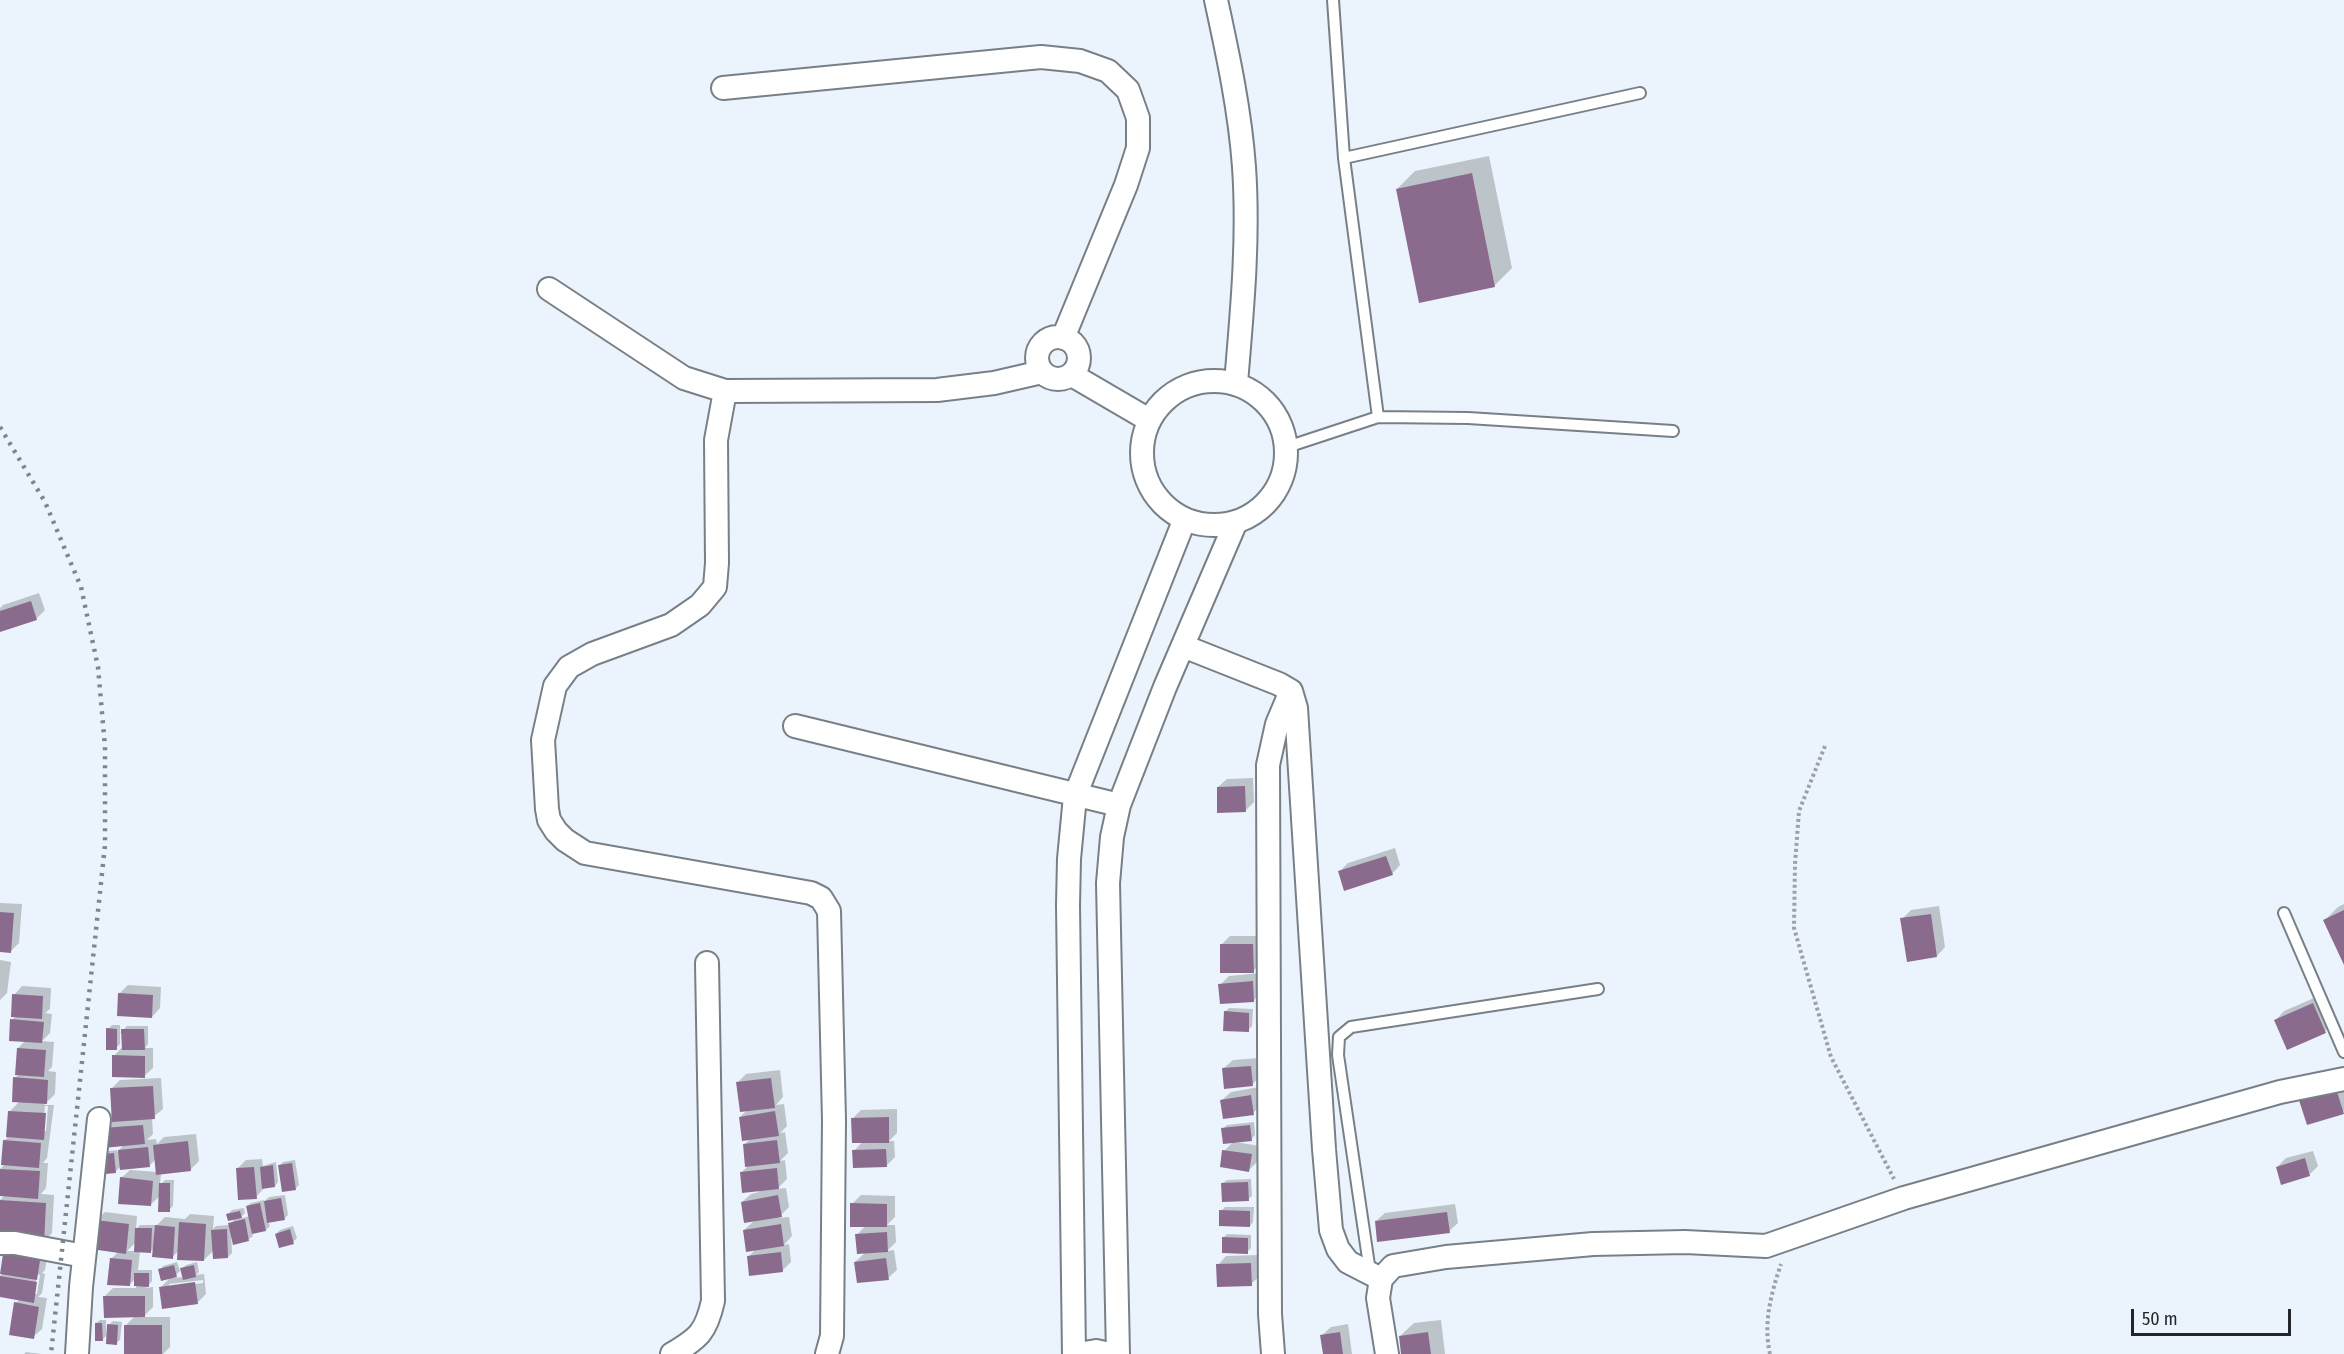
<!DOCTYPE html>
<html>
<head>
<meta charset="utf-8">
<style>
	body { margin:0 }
	#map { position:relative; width:2344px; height:1354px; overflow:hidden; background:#ebf4fc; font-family:"Fira Sans Condensed",sans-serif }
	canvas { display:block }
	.scale { position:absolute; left:2131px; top:1309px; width:160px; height:27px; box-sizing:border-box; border:3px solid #232629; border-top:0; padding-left:8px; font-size:18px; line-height:21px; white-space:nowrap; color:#232629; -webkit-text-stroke:4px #ebf4fc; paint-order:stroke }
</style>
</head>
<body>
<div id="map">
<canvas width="2344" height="1354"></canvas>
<div class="scale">50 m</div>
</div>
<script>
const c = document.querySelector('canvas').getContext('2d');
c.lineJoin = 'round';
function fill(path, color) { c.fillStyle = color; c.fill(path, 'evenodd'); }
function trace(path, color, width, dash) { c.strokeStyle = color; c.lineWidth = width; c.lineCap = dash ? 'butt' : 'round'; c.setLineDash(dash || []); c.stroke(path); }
const shadow = new Path2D(`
	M1489,156L1512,268L1494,286L1397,189L1415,171Z
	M39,593L45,610L36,619L0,631V608L3,605Z
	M1253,778L1254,802L1245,811L1218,787L1227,779Z
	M1395,848L1400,865L1392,874L1339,872L1348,863Z
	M0,903L22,904L19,943L11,951H0Z
	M2344,904V961L2325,920L2338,907Z
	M1939,906L1945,947L1937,956L1902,919L1911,910Z
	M1230,936H1262V962L1253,971L1222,944Z
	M0,960L11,962L7,993L0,1000Z
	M1261,973L1262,992L1254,1000L1220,985L1229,976Z
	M128,985L161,987L160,1008L152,1017L120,993Z
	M22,986L51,988L50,1009L45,1013L52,1014L50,1033L42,1041L54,1042L52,1067L48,1071L56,1072L55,1094L44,1105H54L47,1158L43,1163H48L46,1188L41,1194L54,1195L52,1233L41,1244L49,1245L45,1270L42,1273L45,1274L42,1293L38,1297L47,1298L42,1329L33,1337L16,1303L20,1299L0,1296V1276L3,1273L5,1248L0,1239V1200L5,1195L0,1194V1169L5,1164L4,1141L7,1138L9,1112L20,1101L15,1078L19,1074L18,1048L26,1040L12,1020L16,1016L14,995ZM45,1106H48L46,1131H43ZM37,1274L40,1275L37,1294H34Z
	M2321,995L2333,1023L2325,1031L2276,1020L2284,1011Z
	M1229,1008L1253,1009L1252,1026L1248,1030L1225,1012Z
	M112,1025H120V1033L127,1026H148V1044L145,1048H153V1068L142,1078V1076L114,1056L123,1046V1033H120V1044L116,1048L108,1029Z
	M1259,1058L1260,1076L1252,1085L1224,1068L1233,1060Z
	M780,1070L783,1097L776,1105L784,1104L787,1126L780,1133L785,1132L788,1153L780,1161L785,1160L787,1179L777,1189L786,1188L789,1207L778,1218L789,1217L792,1236L784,1245L789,1244L791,1262L783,1270L749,1256L756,1249L744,1230L755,1220L742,1202L751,1194L759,1192L741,1173L747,1167L744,1145L751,1138L740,1117L748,1109L737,1083L746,1074Z
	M161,1078L163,1109L152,1118L153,1134L147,1140L156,1139L157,1144L164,1137L196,1134L199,1161L190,1170L161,1173L160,1185L165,1180H174L173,1206L169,1210L161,1195L150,1205L121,1178L130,1170L158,1172L156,1159L149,1166H121L115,1172L105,1155L109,1151L117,1150V1152L125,1144L104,1128L112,1120L111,1089L120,1080Z
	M2344,1080V1111L2308,1123Z
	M1259,1087L1262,1104L1253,1113L1222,1100L1231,1092Z
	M897,1109V1133L889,1141H894L895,1157L886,1166L854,1151L863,1141L853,1118L861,1110Z
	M1254,1122L1255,1135L1251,1139L1235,1142L1260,1146L1257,1162L1249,1170L1224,1151L1233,1142L1223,1129L1227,1125Z
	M2313,1151L2318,1166L2309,1175L2277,1167L2286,1158Z
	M262,1159L263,1166L276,1162L278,1182L275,1186L265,1187L256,1197L237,1169L246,1160Z
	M295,1160L299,1185L295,1189L279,1166L283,1162Z
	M1251,1179L1252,1196L1248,1199L1223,1183L1227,1180Z
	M285,1195L288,1215L284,1219L268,1221L270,1226L266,1230L252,1233L253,1236L249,1239L231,1234L232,1253L228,1257L214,1250L204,1260L180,1250L172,1257L154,1247L151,1251H140L138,1270H152V1281L146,1288L153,1287V1307L143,1317H170V1347L163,1354H126L125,1326L135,1316L105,1296L113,1288H136V1278L129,1285L111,1259L118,1252L96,1220L105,1212L137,1216L136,1229L140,1225H157L165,1217L185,1219L190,1214L214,1216L213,1229L216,1226L230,1225L236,1217L228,1214L232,1210L244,1208L245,1213L239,1219L250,1216L247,1206L251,1203L264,1200V1202L269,1197ZM136,1242V1251H127Z
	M861,1195L895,1196V1217L887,1225H895L896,1242L887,1251L894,1250L897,1270L888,1278L855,1262L866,1252L857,1235L866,1225L852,1204Z
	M1455,1204L1458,1223L1449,1231L1376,1221L1385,1213Z
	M1225,1207H1254L1253,1222L1250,1226L1221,1211Z
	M293,1226L297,1238L293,1242L276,1234L280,1230Z
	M1227,1234L1251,1235V1248L1247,1252L1223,1238Z
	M1259,1255L1260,1276L1251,1284L1218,1265L1226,1256Z
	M177,1262L180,1271L186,1265L197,1262L199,1272L196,1275L204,1274L206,1294L197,1303L161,1287L172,1276L160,1270L163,1266ZM182,1269L184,1277L173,1278ZM203,1280V1283L169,1287V1284Z
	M100,1320H106V1334H108L102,1340L96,1323Z
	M1441,1320L1445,1354H1402L1400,1336L1414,1323Z
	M113,1321L122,1322L120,1340L116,1343L109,1325Z
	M1348,1324L1352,1354H1325L1322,1335L1331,1327Z
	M26,1352L41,1354H24Z`);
const building = new Path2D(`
	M1472,173L1495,287L1419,303L1396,189Z
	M31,601L37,620L0,632V611Z
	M1245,786L1246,812L1217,813V787Z
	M1386,856L1393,875L1344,891L1338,871Z
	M2344,910V965L2323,920Z
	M0,912L14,913L11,953L0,952Z
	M1931,914L1937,957L1907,962L1900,918Z
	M1220,944H1253L1254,973H1220Z
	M1253,981L1254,1002L1220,1004L1218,984Z
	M118,993L153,995L152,1018L117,1016Z
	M12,994L43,996L42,1019L11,1017Z
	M2313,1003L2326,1033L2287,1050L2274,1020Z
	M1224,1011L1249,1013V1032L1223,1031Z
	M10,1019L44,1022L42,1043L9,1041Z
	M106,1028L117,1029V1050H106Z
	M121,1029H144L145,1050H122Z
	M17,1048L46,1050L44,1077L15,1075Z
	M112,1055L145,1056V1078L112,1077Z
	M1251,1066L1253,1086L1224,1089L1222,1068Z
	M13,1077L48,1080L47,1104L12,1102Z
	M771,1078L775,1108L740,1112L736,1082Z
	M2334,1082L2344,1114L2307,1125L2297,1094Z
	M153,1086L155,1119L112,1122L110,1088Z
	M1251,1095L1254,1115L1223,1119L1220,1100Z
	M8,1111L46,1113L44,1140L6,1137Z
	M775,1111L779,1136L742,1141L739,1117Z
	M889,1117V1143H852L851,1118Z
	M143,1125L145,1144L103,1148L102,1128Z
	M1250,1125L1252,1141L1223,1144L1221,1128Z
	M3,1140L41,1143L39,1168L1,1165Z
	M777,1140L780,1163L745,1167L743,1144Z
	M188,1141L191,1171L156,1175L153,1145Z
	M148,1147L150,1167L120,1170L118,1150Z
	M886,1149L887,1167L853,1168L852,1150Z
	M1222,1150L1252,1154L1249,1172L1220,1167Z
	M114,1153L116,1173L105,1174L103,1154Z
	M2305,1158L2310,1176L2281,1185L2276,1167Z
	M292,1163L296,1190L282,1192L278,1165Z
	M273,1165L275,1187L262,1189L260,1167Z
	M254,1167L257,1199L238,1200L236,1168Z
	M777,1168L779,1189L742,1193L740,1172Z
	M0,1169L40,1171L38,1199L0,1196Z
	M120,1177L153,1181L151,1206L118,1204Z
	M1248,1182L1249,1201L1222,1202L1221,1183Z
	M159,1183H170V1212H158Z
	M778,1195L782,1217L744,1223L741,1202Z
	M281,1198L285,1220L267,1223L264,1201Z
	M0,1200L46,1203L44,1244L0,1240Z
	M260,1203L266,1231L252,1234L246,1206Z
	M850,1203L887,1204V1227H850Z
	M1219,1210L1250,1211V1227L1219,1226Z
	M240,1211L242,1218L228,1221L226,1214Z
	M1447,1212L1450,1233L1377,1242L1375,1221Z
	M245,1219L249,1241L233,1245L228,1223Z
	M95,1220L129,1224L126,1254L91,1249Z
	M179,1222L206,1224L204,1261L177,1260Z
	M781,1224L784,1246L746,1252L743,1230Z
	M155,1225L175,1227L173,1259L152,1257Z
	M135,1228H152L151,1253L134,1252Z
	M227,1229L228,1258L213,1259L211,1230Z
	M290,1229L294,1244L279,1248L275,1234Z
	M887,1232L888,1252L857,1254L855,1234Z
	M1222,1237L1248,1238V1254L1222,1253Z
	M4,1247L41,1254L37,1280L0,1274Z
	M781,1252L783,1272L749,1276L747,1256Z
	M110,1258L132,1260L130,1286L107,1285Z
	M886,1258L889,1280L857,1283L854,1262Z
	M1251,1263L1252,1286L1217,1287L1216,1264Z
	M174,1265L177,1277L161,1281L158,1269Z
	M194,1265L196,1277L183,1280L180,1268Z
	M134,1273H149V1287L134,1286Z
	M0,1276L37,1282L34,1303L0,1297Z
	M195,1282L198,1304L162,1309L159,1287Z
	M103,1296H145V1317L104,1318Z
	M14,1302L39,1307L34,1339L9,1335Z
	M95,1323H102L103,1341H95Z
	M107,1324L118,1325L117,1345L106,1344Z
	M124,1325H162V1354H124Z
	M1340,1332L1343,1354H1323L1320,1335Z
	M1428,1332L1431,1354H1401L1399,1336Z`);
const path = new Path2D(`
	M1825,746L1799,811L1795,864L1794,928L1831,1057L1894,1179
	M1770,1354C1763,1323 1771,1294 1781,1264`);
const lane = new Path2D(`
	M1333,0L1344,158L1378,417
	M1344,158L1640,93
	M1287,447L1378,417L1468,418L1673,431
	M2284,913L2344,1052
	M1370,1272L1338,1055L1339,1037L1351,1027L1598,989`);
const street = new Path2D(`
	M1216,0C1228,55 1240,111 1244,167C1249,239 1242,312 1236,383
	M723,88L1041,57L1080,61L1108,71L1128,90L1138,118V148L1126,185L1063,338
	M549,289L684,378L725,391L937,390L994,383L1042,372
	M1037 358a21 21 0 1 1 42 0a21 21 0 1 1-42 0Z
	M1072,375L1149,420
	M1142 453a72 72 0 1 1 144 0a72 72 0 1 1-144 0Z
	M725,391L716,440L717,563L715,587L700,605L671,625L592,654L569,667L555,686L543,740L547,809L549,820L556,831L565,840L585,853L811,893L821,898L829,911L834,1120L832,1336L827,1354
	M1183,646L1279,684L1291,691L1296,708L1324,1149L1331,1230L1338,1249L1348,1262L1381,1279
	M795,726L1119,805
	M0,1243H15L84,1256
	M77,1354L81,1287L99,1119
	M672,1354C699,1338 706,1332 713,1301L707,963
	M1074,1354L1068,905L1069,859L1075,796L1184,521
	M1079,1354L1096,1351L1109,1354
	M1118,1354L1108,883L1112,837L1119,805L1165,687L1235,524
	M1273,1354L1270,1314L1268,765L1277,724L1291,691
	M1387,1354L1378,1298L1381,1279L1393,1266L1446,1257L1593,1244L1685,1242L1766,1246L1904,1198L2280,1092L2344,1079`);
const rail = new Path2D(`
	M0,427L45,502L81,587L98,667L105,747V845L51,1354`);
fill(shadow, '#0003');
fill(building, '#8a6b8e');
trace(lane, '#788087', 14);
trace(street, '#788087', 26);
trace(path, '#9ba1a7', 4, [3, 3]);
trace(lane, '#fff', 10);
trace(street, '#fff', 22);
trace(rail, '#7f858b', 4.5, [3, 6]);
</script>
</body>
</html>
